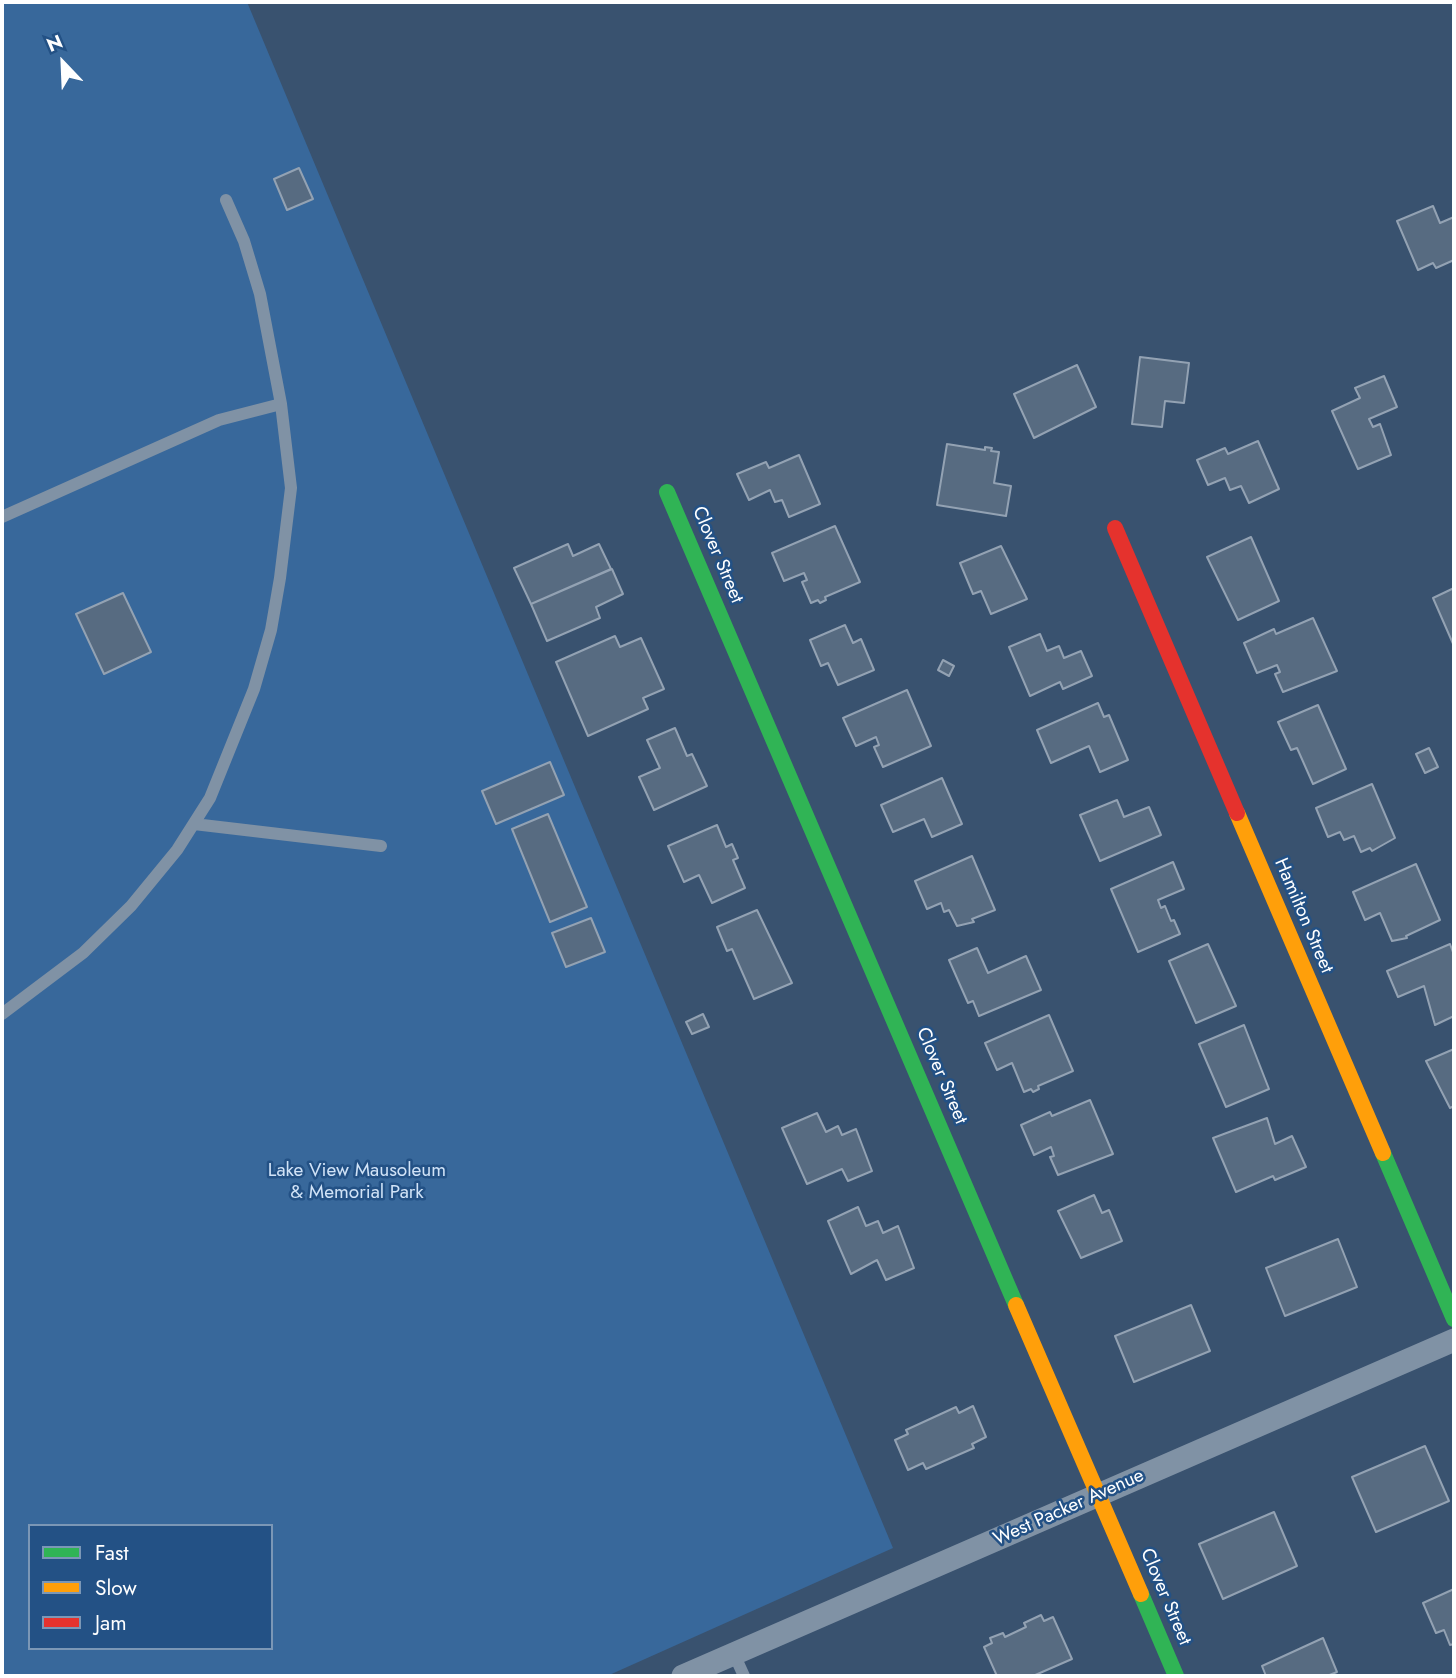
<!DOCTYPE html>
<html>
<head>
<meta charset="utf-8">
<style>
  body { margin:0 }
  #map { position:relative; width:1456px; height:1678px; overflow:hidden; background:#39526f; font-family:Jost,sans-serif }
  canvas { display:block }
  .frame { position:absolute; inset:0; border:4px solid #fff; pointer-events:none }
  .legend { position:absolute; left:28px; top:1524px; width:245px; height:126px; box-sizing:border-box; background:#235185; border:2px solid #7b97b6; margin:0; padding:9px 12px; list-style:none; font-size:21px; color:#fff }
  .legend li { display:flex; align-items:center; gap:14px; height:35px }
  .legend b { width:35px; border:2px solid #7b97b6 }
  .north { position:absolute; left:28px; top:28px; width:70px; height:70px; -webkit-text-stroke:5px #235185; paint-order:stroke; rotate:337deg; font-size:19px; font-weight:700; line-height:28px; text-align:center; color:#fff }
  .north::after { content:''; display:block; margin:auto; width:24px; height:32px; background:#fff; clip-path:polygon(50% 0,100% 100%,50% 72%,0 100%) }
</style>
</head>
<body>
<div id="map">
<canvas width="1456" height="1678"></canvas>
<div class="frame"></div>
<ul class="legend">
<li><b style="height:9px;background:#30b455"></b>Fast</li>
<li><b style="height:9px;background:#ff9f0a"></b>Slow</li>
<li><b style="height:9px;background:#e5322d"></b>Jam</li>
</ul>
<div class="north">N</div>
</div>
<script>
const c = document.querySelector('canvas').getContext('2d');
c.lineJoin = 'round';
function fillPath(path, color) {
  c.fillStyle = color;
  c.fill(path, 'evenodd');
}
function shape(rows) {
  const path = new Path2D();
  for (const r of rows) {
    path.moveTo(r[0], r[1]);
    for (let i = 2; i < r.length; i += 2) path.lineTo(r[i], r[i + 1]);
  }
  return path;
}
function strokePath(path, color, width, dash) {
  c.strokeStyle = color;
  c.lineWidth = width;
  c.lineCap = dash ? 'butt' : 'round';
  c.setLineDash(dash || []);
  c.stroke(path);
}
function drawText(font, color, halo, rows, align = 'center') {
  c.font = font + ' Jost,sans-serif';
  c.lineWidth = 5;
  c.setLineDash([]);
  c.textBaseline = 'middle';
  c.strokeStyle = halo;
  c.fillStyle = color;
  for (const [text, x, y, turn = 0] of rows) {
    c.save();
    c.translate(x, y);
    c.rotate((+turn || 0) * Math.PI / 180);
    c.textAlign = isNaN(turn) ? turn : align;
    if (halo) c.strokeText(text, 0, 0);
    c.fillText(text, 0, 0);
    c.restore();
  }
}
fillPath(shape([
  [2,2,247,2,893,1548,607,1676,2,1676],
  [30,1526,271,1526,271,1648,30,1648]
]), '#38689b');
const building = shape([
  [299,168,313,199,287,210,274,179,299,168],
  [1433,206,1440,223,1454,217,1454,260,1436,268,1433,263,1418,270,1397,221,1433,206],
  [1140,357,1189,363,1184,403,1165,401,1162,427,1132,424,1140,357],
  [1077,365,1096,407,1034,438,1014,394,1077,365],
  [1384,376,1397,407,1369,419,1373,427,1380,424,1391,455,1358,469,1332,411,1360,398,1355,388,1384,376],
  [1258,441,1279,489,1249,503,1241,486,1230,490,1225,478,1208,485,1197,460,1225,448,1228,454,1258,441],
  [947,444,985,450,985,447,992,448,991,451,999,452,994,483,1011,486,1006,516,937,505,947,444],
  [799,455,820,504,789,517,782,500,775,502,770,490,749,500,737,474,766,462,769,468,799,455],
  [835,526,860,582,825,597,826,600,820,603,818,600,811,603,802,582,807,580,804,573,784,581,772,553,835,526],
  [1251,537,1279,601,1238,620,1207,557,1251,537],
  [568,544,573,556,599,544,611,569,531,604,514,568,568,544],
  [1001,546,1027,599,991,614,981,591,973,594,960,563,1001,546],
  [612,569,623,594,596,607,600,618,547,641,531,604,612,569],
  [1454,588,1454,646,1433,598,1454,588],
  [123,593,151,652,104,674,76,614,123,593],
  [1313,618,1337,671,1283,692,1275,674,1280,672,1277,665,1257,673,1244,643,1274,629,1276,634,1313,618],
  [845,625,853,643,861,639,874,670,838,685,828,663,821,666,810,640,845,625],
  [1040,634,1047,651,1059,646,1064,658,1081,651,1092,676,1063,689,1060,682,1030,696,1009,647,1040,634],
  [615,636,620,647,641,638,664,689,643,698,648,709,588,736,556,662,615,636],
  [943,660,954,666,949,676,938,670,943,660],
  [907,690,931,746,883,767,874,747,879,745,876,737,856,746,843,718,907,690],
  [1098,703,1104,717,1109,715,1128,760,1100,772,1089,746,1051,763,1037,730,1098,703],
  [1318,705,1346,769,1313,784,1297,748,1291,750,1278,722,1318,705],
  [675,728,687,756,692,754,707,786,654,810,639,777,660,768,647,740,675,728],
  [1429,748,1438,767,1425,773,1416,754,1429,748],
  [550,762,564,795,496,824,482,791,550,762],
  [942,778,962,824,932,837,924,819,893,832,881,805,942,778],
  [1372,784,1395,838,1372,851,1370,848,1361,852,1354,836,1344,840,1340,832,1328,837,1316,808,1372,784],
  [1117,800,1124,817,1149,807,1161,835,1100,861,1080,815,1117,800],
  [548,814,587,907,550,922,512,829,548,814],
  [717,825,726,847,732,844,738,858,733,860,745,888,712,903,699,875,684,882,668,846,717,825],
  [972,856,995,910,972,919,974,922,957,926,949,910,944,912,941,903,927,909,915,881,972,856],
  [1173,862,1184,889,1158,900,1161,908,1165,906,1171,921,1174,920,1180,934,1138,952,1111,889,1173,862],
  [1416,864,1440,920,1406,936,1407,938,1392,941,1380,913,1365,920,1353,892,1416,864],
  [757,910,792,983,754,999,732,949,727,951,717,927,757,910],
  [591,918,605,952,566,967,552,933,591,918],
  [1208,944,1236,1006,1196,1023,1169,961,1208,944],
  [1450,944,1454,955,1454,1016,1435,1025,1424,986,1398,997,1387,971,1450,944],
  [977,948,988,973,1026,956,1041,990,979,1016,973,1001,968,1003,949,960,977,948],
  [703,1014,709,1027,692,1034,686,1022,703,1014],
  [1049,1015,1073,1071,1038,1086,1039,1089,1033,1092,1031,1089,1024,1092,1012,1063,997,1070,985,1043,1049,1015],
  [1244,1025,1269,1089,1226,1107,1199,1044,1244,1025],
  [1454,1049,1454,1106,1450,1108,1426,1061,1454,1049],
  [1090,1100,1113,1154,1058,1175,1050,1157,1054,1156,1051,1147,1034,1155,1021,1125,1050,1112,1052,1116,1090,1100],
  [817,1113,826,1132,838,1126,842,1135,856,1129,872,1171,848,1181,842,1169,807,1184,782,1128,817,1113],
  [1267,1118,1275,1144,1292,1136,1306,1167,1275,1180,1273,1176,1236,1192,1213,1138,1267,1118],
  [1094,1195,1102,1213,1109,1210,1122,1241,1081,1258,1058,1211,1094,1195],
  [858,1207,866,1226,878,1221,883,1233,898,1226,914,1268,886,1280,877,1260,851,1274,828,1221,858,1207],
  [1338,1239,1357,1287,1285,1316,1266,1268,1338,1239],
  [1191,1305,1210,1351,1134,1382,1115,1336,1191,1305],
  [973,1406,986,1437,972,1444,974,1448,926,1469,923,1463,908,1470,895,1440,908,1434,906,1430,956,1407,959,1413,973,1406],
  [1425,1446,1449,1501,1376,1532,1352,1477,1425,1446],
  [1274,1512,1297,1566,1223,1599,1199,1544,1274,1512],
  [1454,1589,1454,1644,1450,1645,1444,1630,1436,1633,1423,1603,1454,1589],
  [1041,1615,1044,1621,1053,1617,1072,1659,1033,1676,997,1676,984,1647,992,1643,990,1638,1003,1633,1005,1637,1026,1627,1024,1623,1041,1615],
  [1323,1638,1337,1672,1327,1676,1266,1676,1262,1666,1323,1638]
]);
fillPath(building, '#576b81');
strokePath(building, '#93a2b3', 2);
strokePath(shape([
  [2,517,219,420,281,404,260,294,244,241,226,200],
  [194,824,381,846],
  [2,1014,83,953,131,906,177,850,210,798,254,689,271,630,280,578,291,488,281,404],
  [734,1654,744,1676]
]), '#8092a5', 12);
strokePath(shape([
  [683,1676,1454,1340]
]), '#8092a5', 23);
strokePath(shape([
  [667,492,1016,1305],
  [1383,1153,1454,1319],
  [1141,1594,1176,1676]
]), '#30b455', 16);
strokePath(shape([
  [1237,813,1383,1153],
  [1016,1305,1141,1594]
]), '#ff9f0a', 16);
strokePath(shape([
  [1115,528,1237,813]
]), '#e5322d', 16);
drawText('19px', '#fff', '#235185', [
  ["Clover Street",717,555,67],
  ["Hamilton Street",1303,916,67],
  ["Clover Street",941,1076,67],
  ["West Packer Avenue",1069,1508,-24],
  ["Clover Street",1165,1597,67]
]);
drawText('19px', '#d1e3f7', '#235185', [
  ["Lake View Mausoleum",357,1171],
  ["& Memorial Park",357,1193]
]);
</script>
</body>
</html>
